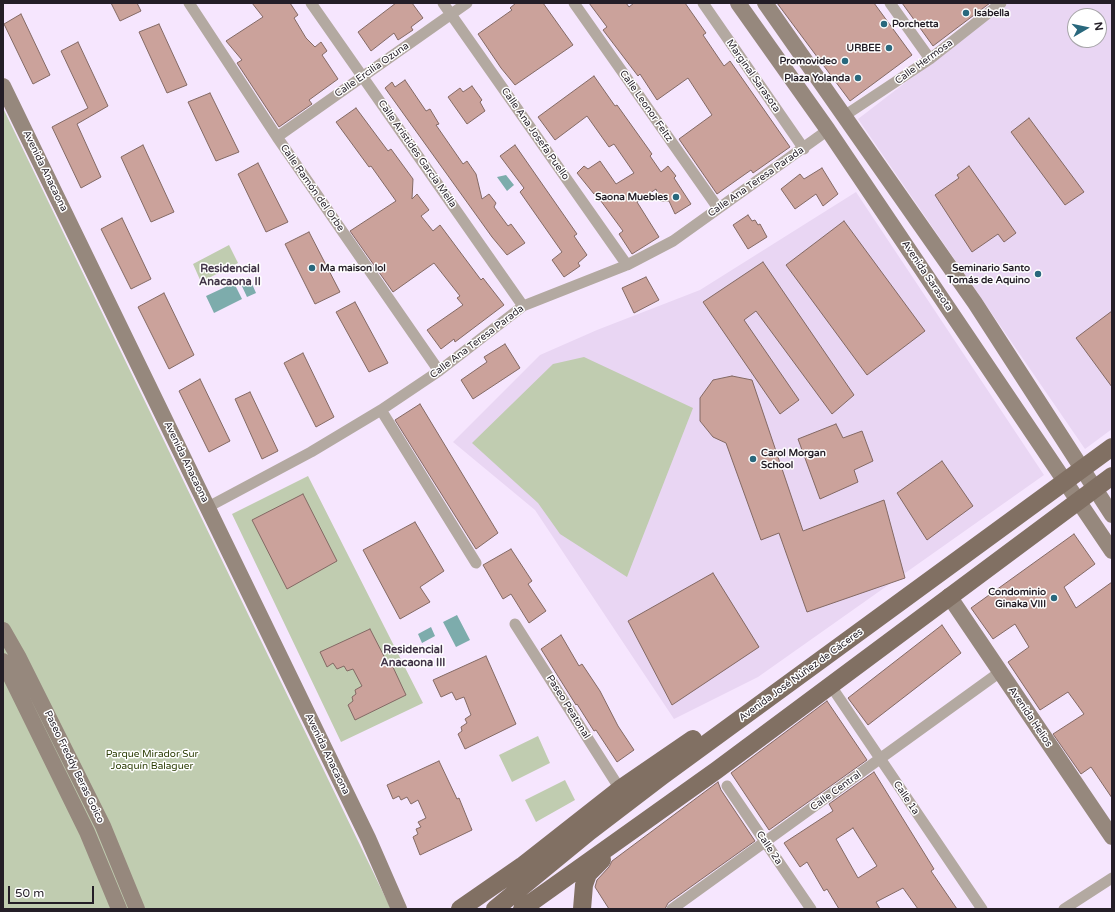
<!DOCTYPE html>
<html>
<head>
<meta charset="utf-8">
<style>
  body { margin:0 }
  #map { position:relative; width:1115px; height:912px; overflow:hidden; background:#f6e6fe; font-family:"Varela Round",sans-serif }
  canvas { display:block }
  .frame { position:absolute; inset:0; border:4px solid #241e27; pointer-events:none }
  .north { position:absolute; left:1067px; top:8px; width:40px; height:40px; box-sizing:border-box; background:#fff; border:1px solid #a7a5a9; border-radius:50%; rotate:81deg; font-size:11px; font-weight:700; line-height:16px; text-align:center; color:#241e27 }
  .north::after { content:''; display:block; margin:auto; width:14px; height:18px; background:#29687d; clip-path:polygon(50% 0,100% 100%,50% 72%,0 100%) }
  .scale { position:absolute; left:8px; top:886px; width:86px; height:18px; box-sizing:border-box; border:2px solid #241e27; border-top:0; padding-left:5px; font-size:12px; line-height:14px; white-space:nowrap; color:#241e27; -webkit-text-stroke:3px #fff; paint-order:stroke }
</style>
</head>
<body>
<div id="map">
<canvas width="1115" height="912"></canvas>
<div class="frame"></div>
<div class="north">N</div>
<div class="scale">50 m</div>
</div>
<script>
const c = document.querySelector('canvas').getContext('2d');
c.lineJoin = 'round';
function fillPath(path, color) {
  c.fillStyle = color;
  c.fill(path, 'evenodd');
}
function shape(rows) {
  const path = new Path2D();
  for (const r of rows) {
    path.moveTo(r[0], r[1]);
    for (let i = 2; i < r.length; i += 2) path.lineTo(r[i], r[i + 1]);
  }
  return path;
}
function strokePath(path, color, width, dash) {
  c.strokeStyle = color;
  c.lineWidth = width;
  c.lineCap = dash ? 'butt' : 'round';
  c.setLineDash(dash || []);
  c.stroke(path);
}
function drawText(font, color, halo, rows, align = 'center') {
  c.font = font + ' "Varela Round",sans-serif';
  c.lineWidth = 3;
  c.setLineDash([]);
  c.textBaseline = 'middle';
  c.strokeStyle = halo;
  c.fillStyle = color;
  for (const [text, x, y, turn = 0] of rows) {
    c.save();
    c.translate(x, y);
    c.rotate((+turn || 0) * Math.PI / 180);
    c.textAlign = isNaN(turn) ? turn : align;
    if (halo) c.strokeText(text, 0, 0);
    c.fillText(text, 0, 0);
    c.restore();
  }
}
fillPath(shape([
  [1004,3,1112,3,1112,429,1085,449,858,119,997,12],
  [1075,16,1099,16,1099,40,1075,40],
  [856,192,1044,475,758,677,674,719,535,510,453,442,540,355,597,330,700,290]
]), '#e9d6f3');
fillPath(shape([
  [3,108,152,416,391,909,3,909],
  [229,245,238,263,201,282,193,264],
  [584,357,693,408,627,577,560,534,538,503,472,443,553,364],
  [308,476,423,703,341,742,232,514],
  [538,736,550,763,512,782,499,755],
  [565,780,575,800,536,822,525,800]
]), '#c0ccb0');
fillPath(shape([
  [506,175,514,185,507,191,497,177],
  [249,277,256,293,247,297,240,282],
  [234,283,242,299,214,313,206,296],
  [457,615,470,640,456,647,443,622],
  [431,627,435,636,422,643,418,634]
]), '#7dacac');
const building = shape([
  [111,3,137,3,141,11,120,21,111,3],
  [252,3,290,3,298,15,294,18,306,38,315,47,321,42,327,51,322,55,338,79,309,100,312,104,279,127,237,63,242,60,226,41,263,17,252,3],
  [396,3,412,3,423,18,411,27,413,30,398,40,394,33,371,51,358,32,396,3],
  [516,3,543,3,573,45,515,85,501,68,478,34,512,10,510,8,516,3],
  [589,3,626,3,629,7,634,3,685,3,706,33,703,35,724,66,730,61,790,147,753,173,751,170,717,194,679,139,712,115,688,78,657,100,640,74,638,76,603,30,607,27,589,3],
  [777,3,874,3,912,55,850,101,777,3],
  [902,3,990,3,933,46,902,3],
  [21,14,50,75,33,84,4,24,21,14],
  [159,24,187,85,167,93,139,32,159,24],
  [78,42,108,106,77,124,101,177,81,188,52,127,88,108,61,51,78,42],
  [594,76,615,106,617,105,652,154,650,156,661,172,668,166,676,176,674,178,691,204,675,214,669,201,661,201,656,189,637,202,659,237,632,254,619,234,623,231,595,193,594,194,577,173,584,166,588,169,600,161,616,184,634,173,614,144,609,147,587,116,555,140,538,117,594,76],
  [405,80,426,111,430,109,439,124,436,125,463,164,467,161,476,174,482,199,489,194,496,203,494,207,508,226,511,224,525,243,507,255,492,237,385,88,392,82,395,87,405,80],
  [472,86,482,100,480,102,485,111,467,124,448,97,460,88,463,92,472,86],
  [210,93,239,152,216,161,188,102,210,93],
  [356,108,388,151,391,149,413,179,412,199,417,194,429,210,421,216,433,231,440,225,481,280,483,278,504,305,455,342,454,339,441,349,427,330,463,305,457,298,460,296,434,263,393,292,350,231,396,201,371,166,369,167,336,122,356,108],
  [1029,118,1084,192,1065,205,1011,132,1029,118],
  [143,145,174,212,151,222,121,157,143,145],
  [515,145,577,234,574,236,587,255,578,263,580,266,564,277,552,260,562,252,520,192,524,188,500,156,515,145],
  [258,163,288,222,266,232,238,174,258,163],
  [969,166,1016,233,1004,242,998,234,972,252,935,195,959,178,957,175,969,166],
  [822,168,838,194,823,206,816,194,795,209,781,189,800,174,804,179,822,168],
  [748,215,752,221,755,220,758,225,760,224,767,237,748,249,733,225,748,215],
  [122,218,151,279,131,289,101,229,122,218],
  [844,221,925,331,867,375,786,265,844,221],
  [309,232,340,292,315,304,285,244,309,232],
  [763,262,854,395,832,414,756,311,744,320,799,400,780,414,703,302,763,262],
  [646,277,659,300,634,313,622,288,646,277],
  [164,293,194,355,169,369,138,307,164,293],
  [355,302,388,363,369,372,336,312,355,302],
  [1112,311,1112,387,1076,338,1112,311],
  [505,344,520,368,473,399,461,380,487,362,484,357,505,344],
  [303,353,334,417,316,427,284,363,303,353],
  [732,376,752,380,803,531,884,500,905,578,807,612,779,533,761,540,726,443,713,437,700,421,700,398,713,380,732,376],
  [200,379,230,441,209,452,179,391,200,379],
  [250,392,278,451,262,459,235,399,250,392],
  [420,404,498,533,476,549,395,420,420,404],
  [836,424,843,438,862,431,873,461,854,470,858,482,820,499,798,439,836,424],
  [942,461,973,506,927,540,897,493,942,461],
  [303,494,337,561,287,589,252,520,303,494],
  [415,522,444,571,420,587,430,602,400,619,363,550,415,522],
  [1074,534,1095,564,1064,587,1076,608,1112,582,1112,798,1091,767,1081,774,1053,734,1084,714,1068,692,1040,710,1008,662,1029,647,1015,624,993,639,971,608,1074,534],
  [511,549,532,581,528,584,546,611,529,623,511,594,503,599,483,565,511,549],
  [713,573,759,647,672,705,628,621,713,573],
  [942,625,961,653,868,725,848,698,942,625],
  [370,629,389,666,392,665,406,695,355,720,348,705,353,701,352,697,356,694,355,690,362,686,353,669,347,671,344,666,337,669,333,663,327,667,320,652,370,629],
  [561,635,579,666,582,664,600,691,618,726,634,750,617,762,596,730,594,731,577,704,576,705,541,649,561,635],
  [486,656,516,724,465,749,458,734,462,731,461,727,467,723,465,719,471,715,464,697,456,700,452,692,441,697,433,680,486,656],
  [827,701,867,760,769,830,731,773,827,701],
  [439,761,457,799,459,798,472,830,420,855,413,837,418,834,416,829,421,827,418,822,426,818,418,800,411,804,407,797,401,800,399,796,393,799,387,785,439,761],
  [874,772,934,869,931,871,957,909,918,909,903,888,876,902,880,909,839,909,827,889,824,891,807,862,800,867,784,843,833,811,829,804,874,772],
  [853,828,877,866,858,878,836,839,853,828],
  [718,782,721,790,755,841,668,903,665,909,609,909,595,887,597,880,609,867,612,861,718,782]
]);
fillPath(building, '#cba29b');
strokePath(building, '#836964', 1);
strokePath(shape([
  [189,3,277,137,439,371],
  [311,3,523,306],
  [443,3,627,265],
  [574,3,718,208],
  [703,3,804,149],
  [890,3,930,59],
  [844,116,930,59,1001,3],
  [277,137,467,3],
  [381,410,476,563],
  [208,507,311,452,381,410,439,371,523,306,627,265,673,241,828,130],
  [515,624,620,789],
  [831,686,982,909],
  [727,786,811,909],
  [672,909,1000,672],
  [1064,909,1112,878]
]), '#b3a9a1', 11);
strokePath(shape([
  [738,3,828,130,1112,551],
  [765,3,975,303,1112,515],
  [3,86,368,838,399,909],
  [949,596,1112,837],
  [3,630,19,658,103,826,137,909],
  [3,661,87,832,119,909]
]), '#96887d', 16);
strokePath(shape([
  [460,909,522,866,620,789,693,739],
  [495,909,590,831,662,776,1112,447],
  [522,909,717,770,1112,476],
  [582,909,584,885,588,874,602,860]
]), '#817063', 18);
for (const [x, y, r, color] of [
  [966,13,4,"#29687d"],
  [884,24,4,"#29687d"],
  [889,48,4,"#29687d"],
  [845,61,4,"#29687d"],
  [858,78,4,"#29687d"],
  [676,197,4,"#29687d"],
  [312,268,4,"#29687d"],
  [1038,274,4,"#29687d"],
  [753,459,4,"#29687d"],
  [1054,598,4,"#29687d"]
]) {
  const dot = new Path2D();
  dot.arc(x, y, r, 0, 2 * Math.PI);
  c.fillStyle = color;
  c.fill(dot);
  strokePath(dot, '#fff', 1.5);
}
drawText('bold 10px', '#241e27', '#fff', [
  ["Isabella",974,13,"left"],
  ["Porchetta",892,24,"left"],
  ["URBEE",881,48],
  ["Promovideo",837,61],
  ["Plaza Yolanda",850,78],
  ["Saona Muebles",668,197],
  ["Ma maison lol",320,268,"left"],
  ["Seminario Santo",1030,268],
  ["Tomás de Aquino",1030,280],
  ["Carol Morgan",761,453,"left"],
  ["School",761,465,"left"],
  ["Condominio",1046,592],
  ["Ginaka VIII",1046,604]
], 'right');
drawText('10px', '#241e27', '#fff', [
  ["Calle Hermosa",924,62,-36],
  ["Calle Ercilia Ozuna",372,70,-35],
  ["Marginal Sarasota",753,76,55],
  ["Calle Leonor Feltz",646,106,55],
  ["Calle Ana Josefa Puello",535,134,55],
  ["Calle Arístides García Mella",417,154,55],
  ["Avenida Anacaona",45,171,64],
  ["Calle Ana Teresa Parada",756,182,-35],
  ["Calle Ramón del Orbe",312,188,55],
  ["Avenida Sarasota",927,276,56],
  ["Calle Ana Teresa Parada",477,342,-37],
  ["Avenida Anacaona",186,462,64],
  ["Avenida José Núñez de Cáceres",801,675,-36],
  ["Paseo Peatonal",568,707,58],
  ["Avenida Helios",1030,717,56],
  ["Avenida Anacaona",327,754,64],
  ["Paseo Freddy Beras Goico",74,767,64],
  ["Calle Central",836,791,-36],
  ["Calle 1a",906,798,56],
  ["Calle 2a",769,848,56]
]);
drawText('10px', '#2b3c04', '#fff', [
  ["Parque Mirador Sur",152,754],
  ["Joaquín Balaguer",152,766]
]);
drawText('bold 11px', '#403346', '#fff', [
  ["Residencial",230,269],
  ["Anacaona II",230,282],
  ["Residencial",413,650],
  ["Anacaona III",413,663]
]);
</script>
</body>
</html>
